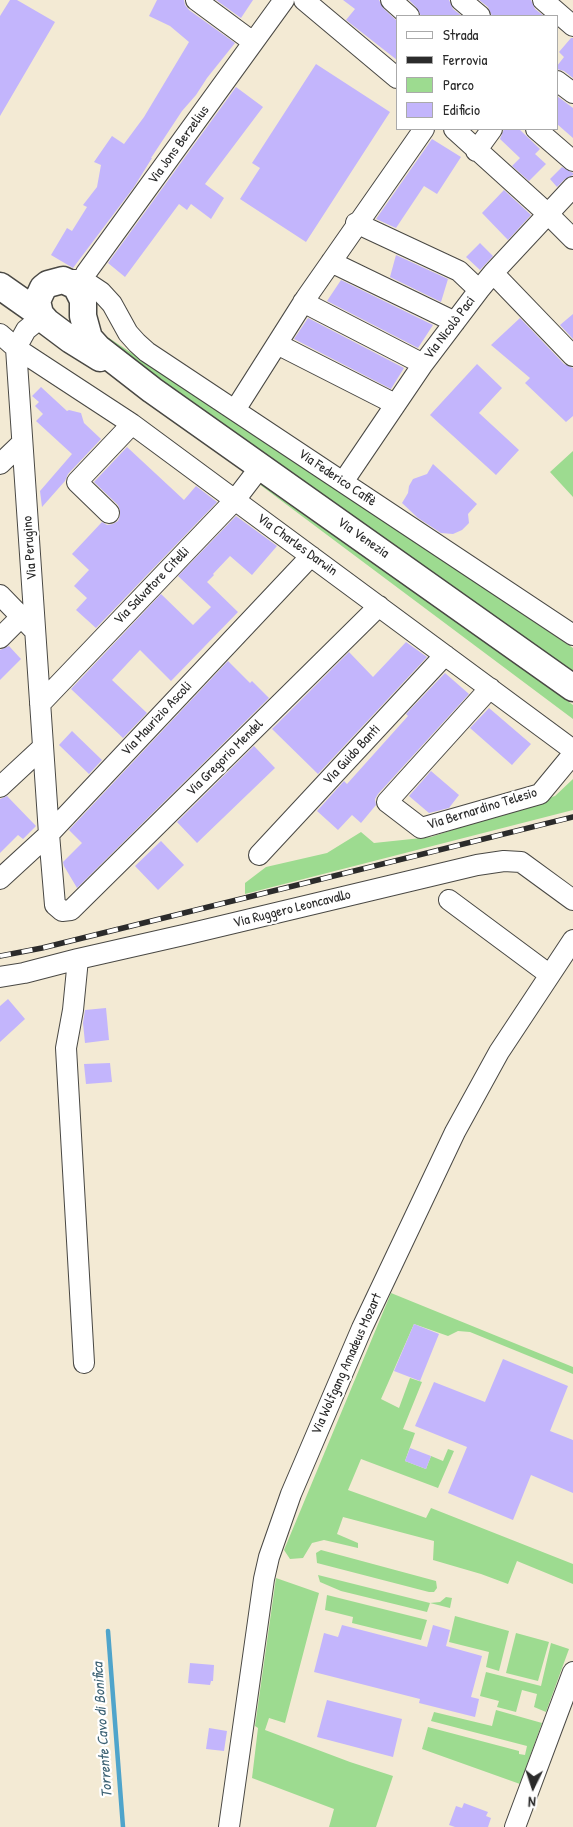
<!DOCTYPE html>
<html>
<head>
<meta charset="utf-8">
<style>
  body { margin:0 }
  #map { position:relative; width:573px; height:1827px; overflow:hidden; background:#f3ead4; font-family:"Patrick Hand",sans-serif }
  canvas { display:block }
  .legend { position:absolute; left:396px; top:15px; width:162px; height:115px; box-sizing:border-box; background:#fff; border:1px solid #aaa; margin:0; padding:6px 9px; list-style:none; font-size:15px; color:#2b2b2b }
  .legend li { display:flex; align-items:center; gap:10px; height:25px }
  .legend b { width:25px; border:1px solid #aaa }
  .north { position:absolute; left:508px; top:1762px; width:50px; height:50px; -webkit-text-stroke:4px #fff; paint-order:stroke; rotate:184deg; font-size:14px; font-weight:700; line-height:20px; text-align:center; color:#2b2b2b }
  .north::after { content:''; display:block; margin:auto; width:18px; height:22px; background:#2b2b2b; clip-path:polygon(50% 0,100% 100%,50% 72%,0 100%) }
</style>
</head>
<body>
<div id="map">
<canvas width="573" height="1827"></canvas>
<ul class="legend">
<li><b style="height:6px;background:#fff"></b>Strada</li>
<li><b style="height:6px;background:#2b2b2b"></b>Ferrovia</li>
<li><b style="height:14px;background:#9ddb90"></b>Parco</li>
<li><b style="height:14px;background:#c3b5fc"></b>Edificio</li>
</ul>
<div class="north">N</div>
</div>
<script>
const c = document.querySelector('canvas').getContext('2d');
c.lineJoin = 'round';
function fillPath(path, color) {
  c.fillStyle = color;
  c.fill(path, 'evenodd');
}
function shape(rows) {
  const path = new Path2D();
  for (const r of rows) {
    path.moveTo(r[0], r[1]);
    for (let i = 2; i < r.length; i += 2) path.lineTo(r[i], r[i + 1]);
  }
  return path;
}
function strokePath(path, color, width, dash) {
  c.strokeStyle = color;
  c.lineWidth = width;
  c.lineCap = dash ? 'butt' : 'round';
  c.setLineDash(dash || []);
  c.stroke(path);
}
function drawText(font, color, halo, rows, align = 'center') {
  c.font = font + ' "Patrick Hand",sans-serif';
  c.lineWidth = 4.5;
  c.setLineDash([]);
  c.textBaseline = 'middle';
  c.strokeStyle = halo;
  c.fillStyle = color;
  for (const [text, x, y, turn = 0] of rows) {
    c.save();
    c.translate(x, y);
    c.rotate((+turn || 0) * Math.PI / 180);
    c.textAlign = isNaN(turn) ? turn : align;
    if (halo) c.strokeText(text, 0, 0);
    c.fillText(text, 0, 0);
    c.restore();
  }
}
fillPath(shape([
  [93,333,109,338,573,648,573,674],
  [573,451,573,497,550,472],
  [265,482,278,489,573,705,573,719,259,484],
  [573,779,573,810,245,894,245,883,266,867,327,853,361,832,374,843,431,837,555,796],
  [391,1293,573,1367,573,1374,470,1332,458,1331,448,1336,414,1324,381,1399,399,1408,410,1378,422,1382,403,1429,415,1433,405,1461,426,1469,431,1456,443,1461,448,1449,454,1451,438,1488,361,1459,348,1490,426,1518,431,1508,573,1564,573,1584,517,1561,508,1584,481,1574,433,1560,434,1541,343,1517,337,1534,358,1543,358,1548,324,1540,312,1543,303,1558,290,1559,284,1550],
  [321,1550,436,1581,437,1588,434,1592,429,1592,317,1563,316,1553],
  [318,1575,430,1603,440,1602,446,1597,452,1598,450,1608,430,1603,427,1612,341,1591,320,1582],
  [276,1578,319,1593,285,1723,269,1718,265,1730,350,1762,393,1776,376,1827,329,1827,334,1809,252,1778,258,1728,255,1726],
  [327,1595,427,1620,421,1640,352,1623,353,1617,325,1610],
  [455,1616,509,1631,499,1671,486,1667,489,1652,449,1642],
  [516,1633,549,1642,538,1681,506,1673],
  [551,1643,569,1649,546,1712,534,1707,537,1694,522,1690,516,1712,497,1707,499,1701,480,1696,486,1672,541,1686],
  [496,1710,542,1723,520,1784,422,1749,428,1727,519,1751,519,1754,525,1755,527,1746,431,1721,434,1712,492,1726]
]), '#9ddb90');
strokePath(shape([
  [108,1631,123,1827]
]), '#4ea4cb', 4.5);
fillPath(shape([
  [10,0,17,0,55,22,0,116,0,16],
  [157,0,184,0,185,5,189,10,235,43,207,78,196,95,182,111,151,158,152,158,134,187,73,268,51,255,67,228,72,231,87,207,83,205,97,187,101,165,94,162,112,136,124,144,144,117,189,42,170,26,149,16],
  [216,0,253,0,241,18],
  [343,0,379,0,383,8,397,21,397,60,346,20,355,9],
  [409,0,449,0,453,9,462,16,421,16,417,8],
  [479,0,531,0,535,9,544,16,492,16,488,7],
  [571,38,573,38,573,78,564,71,557,69,557,66,564,57,559,52],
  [316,64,390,112,306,242,240,199,260,168,252,163],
  [236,87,263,107,205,184,224,198,211,219,191,204,187,210,179,204,125,277,108,263],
  [557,96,573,108,573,138,557,124],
  [504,129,519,129,540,149,535,154,546,164,529,181,512,166,520,158,500,139],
  [432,139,461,157,437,194,424,186,396,228,376,219],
  [562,167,573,173,573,175,565,179,557,187,550,179],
  [504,190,531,215,508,240,482,213],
  [480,243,493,256,480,270,466,257],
  [396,255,448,279,441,302,390,277],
  [341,280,433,325,418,348,327,301],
  [573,314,573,339,560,325],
  [308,318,404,368,391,389,294,339],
  [520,318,564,364,573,368,573,416,566,422,525,383,530,378,491,345],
  [477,364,502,388,479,413,519,450,496,475,430,415],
  [41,387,67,411,69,410,81,413,84,423,101,439,68,474,65,481,42,507,40,491,72,454,36,421,43,414,35,406,39,402,32,396],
  [127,447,184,500,196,486,217,502,96,628,76,610,87,598,74,586,89,570,72,554,102,522,107,525,113,524,118,521,120,516,120,510,118,505,94,482],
  [433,464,477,504,468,514,469,523,462,530,453,534,441,533,418,518,402,503,408,493,409,486,413,479,427,474],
  [236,516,277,546,252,575,230,556,213,574,214,575,207,582,238,612,171,681,140,650,112,680,147,713,123,738,71,689,161,594,193,625,211,607,178,576],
  [406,642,427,657,318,774,272,729,349,652,373,677],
  [9,646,21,659,0,680,0,650],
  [228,661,250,683,252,681,269,698,77,888,64,866,63,862,82,843,69,830],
  [445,673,469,694,378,794,375,799,376,805,361,823,352,815,338,830,317,811,344,781,347,784,408,716,406,714],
  [489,708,531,744,512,765,470,728],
  [72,731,102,760,89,774,59,745],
  [254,746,275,768,197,843,177,822],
  [431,771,459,795,449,808,429,813,409,796],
  [7,796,36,826,23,839,18,835,0,853,0,799],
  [161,841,184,865,158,890,135,866],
  [8,999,25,1019,0,1042,0,1006],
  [106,1008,109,1040,85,1043,83,1023,85,1010],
  [110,1063,112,1082,86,1084,84,1064],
  [414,1324,439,1334,420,1381,394,1371],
  [503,1359,568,1386,550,1431,573,1440,573,1493,531,1475,513,1520,448,1493,467,1447,415,1426,434,1382,485,1402],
  [410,1448,431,1456,426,1469,405,1461],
  [342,1625,427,1647,433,1625,450,1630,446,1646,482,1656,471,1697,479,1699,475,1717,419,1703,420,1699,314,1672,324,1633,338,1637],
  [190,1663,214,1665,213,1681,211,1681,210,1685,188,1683],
  [327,1700,402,1719,393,1757,317,1737],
  [209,1728,227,1731,224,1751,206,1749],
  [464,1803,488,1812,486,1816,491,1818,488,1827,455,1827,449,1825,456,1806,462,1808]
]), '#c3b5fc');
const minor = shape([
  [196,0,253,42],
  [304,0,397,78],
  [391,0,409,16],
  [461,0,480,16],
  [543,0,573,26],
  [557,81,573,93],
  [454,129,548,214,573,239],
  [536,129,573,161],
  [476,151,492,129],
  [356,223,459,271,479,290],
  [331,262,455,322],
  [493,273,573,356],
  [64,280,83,280,101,292,112,304,128,333,137,343,147,352,573,635],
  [81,292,86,273,284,0],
  [303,302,423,364],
  [0,334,16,348,132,424,573,750],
  [277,344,395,404],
  [16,348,49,834,55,905,62,911,71,910,379,606],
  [16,348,26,330,42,317],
  [235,410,306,298,424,129],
  [0,464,22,443],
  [343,482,423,364,479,290,493,273,573,187],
  [109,513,77,482,132,424],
  [0,595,35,631],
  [0,638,21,617],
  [490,688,387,802,421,828,540,794,573,754],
  [40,704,235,500,261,466],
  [0,787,43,747],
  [259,855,445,655],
  [0,879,49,834,311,556],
  [449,900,550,975],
  [78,959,73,1010,66,1048,84,1363],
  [0,977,24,973,78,959,188,934,477,865,504,861,521,862,573,900],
  [229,1827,264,1579,269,1557,291,1494,362,1328,455,1132,499,1052,573,940],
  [515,1827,573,1672]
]);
const major = shape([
  [0,286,40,314,47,322,71,340,100,358],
  [40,314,37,301,43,288,48,284,63,280,76,286,83,300,83,316,89,338,98,348,152,390,573,688]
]);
strokePath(minor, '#494844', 22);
strokePath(major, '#494844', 29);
strokePath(minor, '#fff', 20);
strokePath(major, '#fff', 26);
const rail = shape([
  [0,956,42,948,573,817]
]);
strokePath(rail, '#2b2b2b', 5.5);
strokePath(rail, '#fff', 4, [11]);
drawText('14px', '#2b2b2b', '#fff', [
  ["Via Jons Berzelius",179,145,-54],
  ["Via Nicolò Paci",450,328,-53],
  ["Via Federico Caffè",337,478,34],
  ["Via Venezia",363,538,35],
  ["Via Charles Darwin",297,545,36],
  ["Via Perugino",30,548,-94],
  ["Via Salvatore Citelli",152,586,-46],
  ["Via Maurizio Ascoli",157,719,-47],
  ["Via Guido Banti",352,755,-47],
  ["Via Gregorio Mendel",225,758,-45],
  ["Via Bernardino Telesio",482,809,-17],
  ["Via Ruggero Leoncavallo",292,909,-14],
  ["Via Wolfgang Amadeus Mozart",347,1364,-66]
]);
drawText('italic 15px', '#3b6173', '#fff', [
  ["Torrente Cavo di Bonifica",103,1730,-94]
]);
</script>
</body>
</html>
